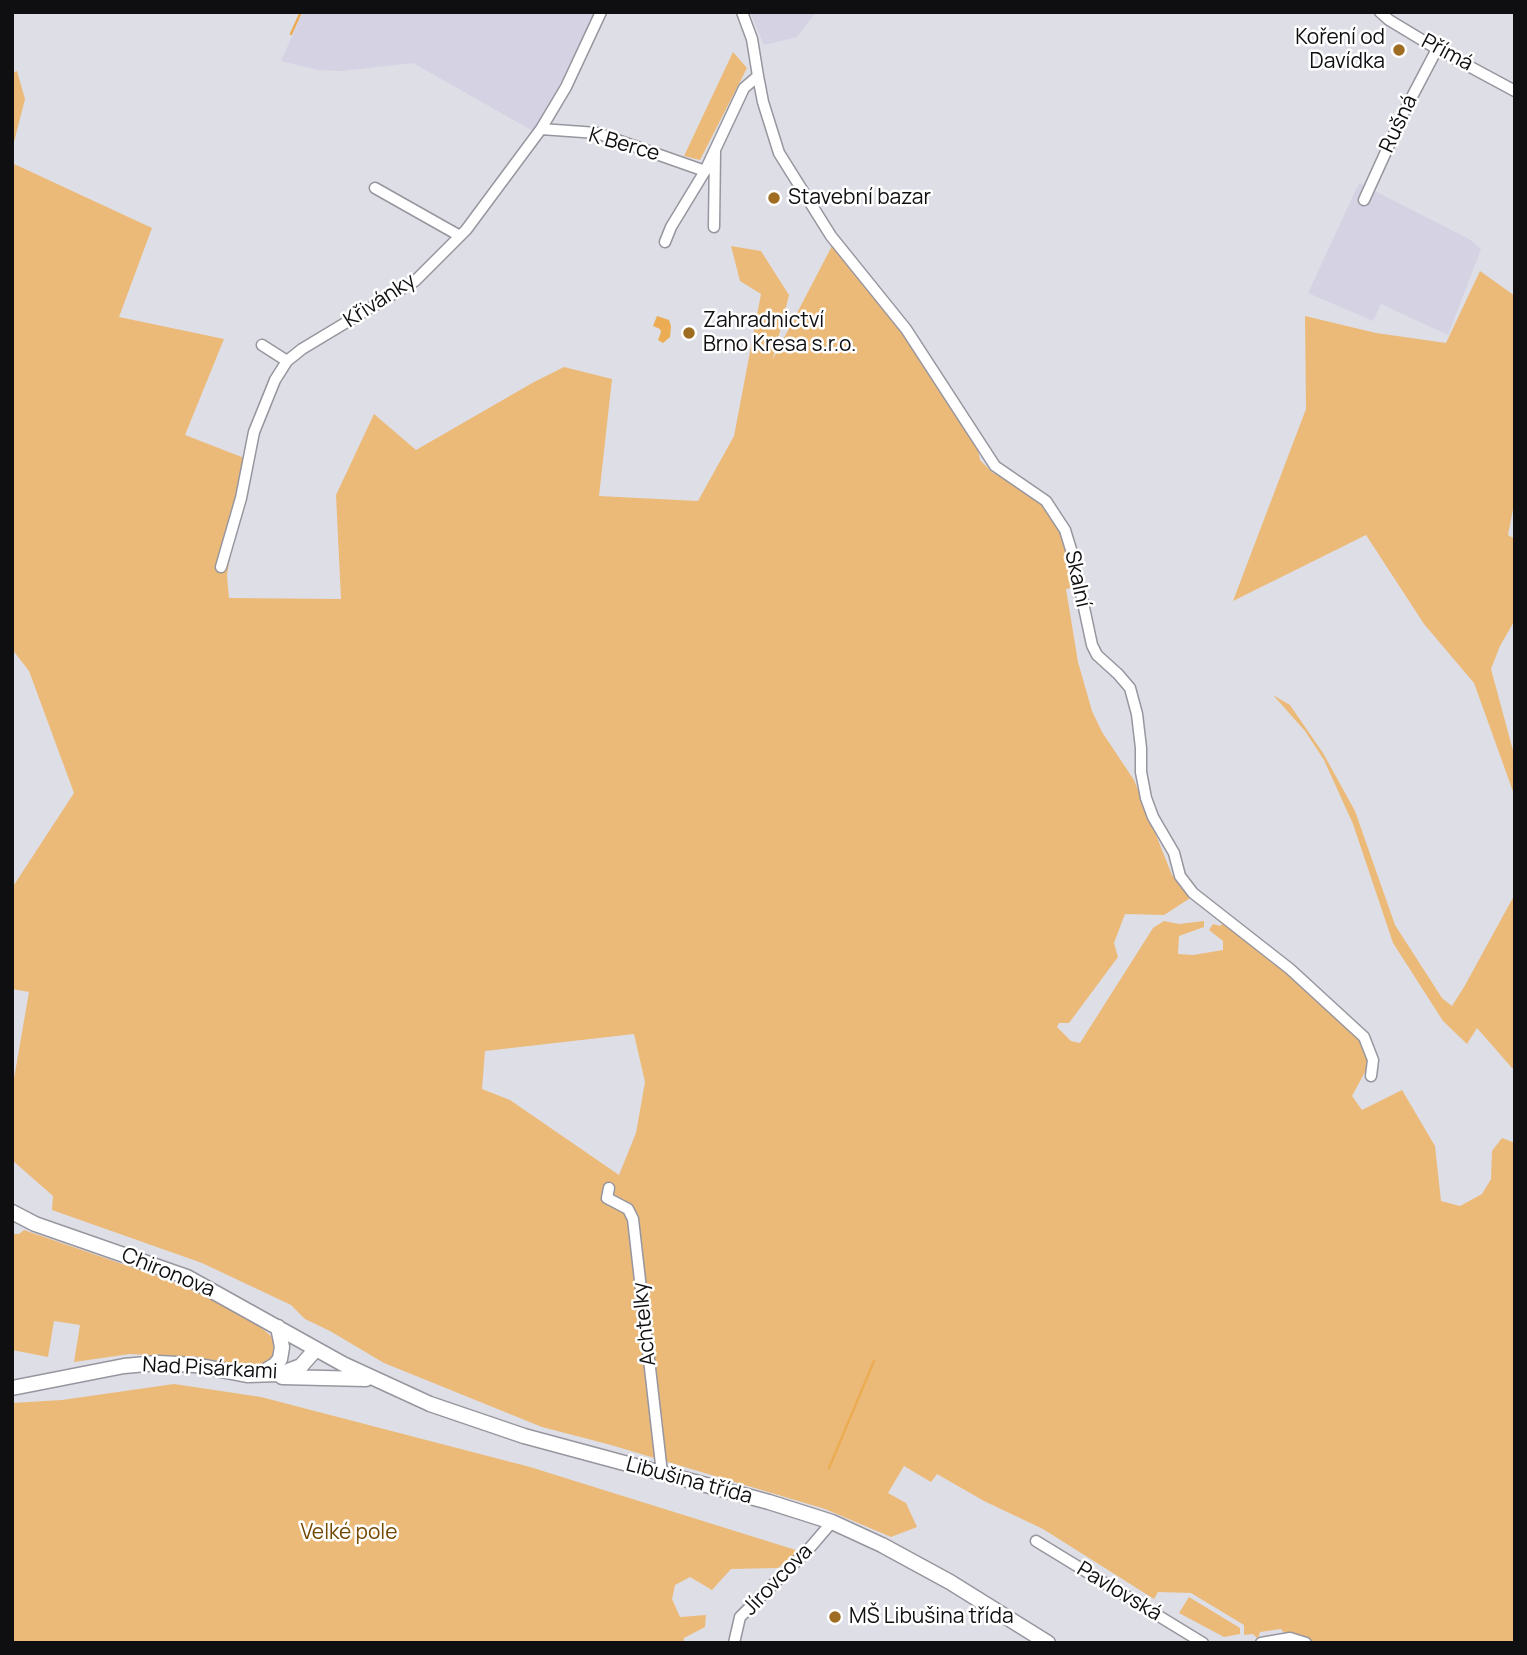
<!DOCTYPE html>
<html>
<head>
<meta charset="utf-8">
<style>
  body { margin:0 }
  #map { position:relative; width:1527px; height:1655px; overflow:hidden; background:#dedee7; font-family:Manrope,sans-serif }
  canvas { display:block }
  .frame { position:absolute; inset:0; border:14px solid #0f0f12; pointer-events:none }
</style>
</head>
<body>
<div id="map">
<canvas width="1527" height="1655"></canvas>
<div class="frame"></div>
</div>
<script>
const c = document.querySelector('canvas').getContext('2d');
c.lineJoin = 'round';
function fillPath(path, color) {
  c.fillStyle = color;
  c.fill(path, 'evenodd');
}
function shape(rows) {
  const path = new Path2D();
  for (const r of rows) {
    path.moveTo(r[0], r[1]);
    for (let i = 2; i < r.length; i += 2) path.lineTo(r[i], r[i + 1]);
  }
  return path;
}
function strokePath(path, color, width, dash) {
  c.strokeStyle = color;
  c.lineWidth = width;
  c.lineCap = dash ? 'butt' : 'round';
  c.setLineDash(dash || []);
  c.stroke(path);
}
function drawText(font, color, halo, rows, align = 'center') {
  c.font = font + ' Manrope,sans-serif';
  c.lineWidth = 5;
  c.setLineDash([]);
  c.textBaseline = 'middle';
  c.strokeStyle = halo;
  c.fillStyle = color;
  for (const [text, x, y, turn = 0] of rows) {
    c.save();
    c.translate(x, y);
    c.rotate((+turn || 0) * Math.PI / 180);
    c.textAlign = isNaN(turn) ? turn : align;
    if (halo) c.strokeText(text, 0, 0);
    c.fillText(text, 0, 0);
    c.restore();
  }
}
fillPath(shape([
  [303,12,595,12,545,114,533,131,413,63,342,71,318,70,281,61],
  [750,12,816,12,797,37,764,45],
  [1359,183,1469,239,1481,249,1448,335,1381,304,1373,321,1308,293]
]), '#d4d2e3');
fillPath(shape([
  [733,52,747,68,700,160,684,156],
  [17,71,25,99,13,146,12,73],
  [12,163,152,228,119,317,224,339,185,435,252,461,234,534,227,575,229,598,341,599,336,495,374,414,416,450,534,382,564,367,612,379,599,496,698,501,734,436,761,294,740,281,731,246,761,251,789,295,773,359,833,244,901,328,977,445,980,460,993,473,1011,480,1047,506,1059,522,1071,558,1075,587,1066,589,1078,662,1092,711,1102,732,1134,780,1172,875,1192,897,1164,915,1125,914,1114,943,1118,957,1069,1023,1059,1023,1057,1027,1071,1041,1080,1043,1153,928,1164,921,1179,924,1204,921,1204,927,1179,936,1178,954,1193,955,1223,950,1223,941,1209,930,1213,924,1220,926,1224,922,1245,936,1355,1034,1371,1061,1352,1096,1362,1110,1402,1090,1435,1146,1441,1201,1460,1206,1482,1194,1491,1179,1492,1151,1502,1138,1515,1143,1515,1643,1319,1643,1293,1634,1286,1635,1281,1629,1260,1632,1258,1639,1253,1634,1244,1635,1244,1625,1191,1593,1158,1592,1154,1599,1043,1529,984,1501,937,1474,931,1482,904,1466,888,1493,906,1503,917,1527,891,1537,825,1509,611,1445,542,1427,384,1363,330,1331,305,1319,291,1305,202,1263,52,1210,53,1196,12,1160,12,1090,29,992,12,989,12,888,74,793,29,671,12,649],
  [634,1034,645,1082,636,1133,619,1175,510,1100,482,1089,485,1051],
  [1480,271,1515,296,1515,499,1508,535,1515,539,1515,620,1500,646,1491,669,1515,758,1515,797,1474,683,1424,624,1366,535,1233,601,1306,409,1305,316,1376,333,1446,343],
  [1273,695,1290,705,1323,753,1355,811,1395,925,1442,998,1452,1006,1464,987,1515,894,1515,1068,1512,1068,1477,1028,1467,1044,1443,1021,1393,943,1353,824,1324,760,1305,731],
  [24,1230,160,1277,199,1293,258,1325,271,1336,274,1344,273,1355,269,1361,256,1367,196,1358,130,1354,74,1362,80,1325,54,1321,48,1357,12,1350,12,1234,19,1234],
  [174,1384,261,1397,530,1467,799,1551,778,1568,731,1569,712,1590,690,1577,675,1585,672,1599,680,1617,706,1615,705,1627,684,1638,683,1643,12,1643,12,1403,62,1400],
  [1189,1597,1240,1628,1240,1634,1224,1637,1179,1613]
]), '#ecba78');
fillPath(shape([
  [657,316,669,320,671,326,670,337,663,343,658,340,661,332,660,329,653,326]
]), '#ebac53');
strokePath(shape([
  [291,34,301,12],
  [829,1468,874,1361]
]), '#ebac53', 2.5);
const street = shape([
  [1380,12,1389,20,1437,49,1515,91],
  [758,76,763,102,779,153,831,236,906,329,995,466,1046,501,1065,530,1073,556,1092,645,1097,655,1118,674,1130,688,1137,714,1141,748,1141,772,1146,798,1153,817,1174,853,1180,876,1193,893,1290,969,1364,1037,1373,1060,1371,1076],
  [541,129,597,133,705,171],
  [375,188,460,236],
  [1364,200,1404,112,1437,49],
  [714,227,715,151],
  [665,242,671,227,705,171,744,88,758,76,752,39,742,12],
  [262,345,287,361],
  [221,567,241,498,254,432,275,380,287,361,302,349,415,281,466,230,541,129,566,87,601,12],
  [609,1188,607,1198,628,1209,633,1219,662,1473],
  [1036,1541,1203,1643],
  [734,1643,740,1617,808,1550,832,1522],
  [1261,1643,1290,1638,1306,1643]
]);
const secondary = shape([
  [12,1212,35,1224,187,1277,343,1364,430,1404,524,1436,769,1502,832,1522,882,1545,950,1582,1048,1643],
  [260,1374,275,1365,280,1359,282,1347,278,1327],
  [282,1377,366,1379],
  [12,1388,124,1366,158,1363,195,1365,247,1375,280,1374,301,1366,316,1349]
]);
strokePath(street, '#97969f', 13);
strokePath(secondary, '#97969f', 17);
strokePath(street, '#fff', 10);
strokePath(secondary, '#fff', 14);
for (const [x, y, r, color] of [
  [1399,50,7,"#9e6d21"],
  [774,198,7,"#9e6d21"],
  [689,333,7,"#9e6d21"],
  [835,1617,7,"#9e6d21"]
]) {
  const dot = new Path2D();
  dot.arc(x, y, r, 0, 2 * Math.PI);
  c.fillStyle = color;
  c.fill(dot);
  strokePath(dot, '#fff', 2.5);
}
drawText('21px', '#0f0f12', '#fff', [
  ["Koření od",1385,38,"right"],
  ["Davídka",1385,62,"right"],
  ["Stavební bazar",788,198],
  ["Zahradnictví",703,321],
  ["Brno Kresa s.r.o.",703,345],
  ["MŠ Libušina třída",849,1617]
], 'left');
drawText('21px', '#0f0f12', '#fff', [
  ["Přímá",1447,53,28],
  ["Rušná",1399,124,-65],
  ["K Berce",624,145,16],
  ["Křivánky",380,301,-33],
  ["Skalní",1077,579,78],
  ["Chironova",168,1273,22],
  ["Achtelky",645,1324,-96],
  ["Nad Pisárkami",210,1369,3],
  ["Libušina třída",689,1481,15],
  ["Jírovcova",778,1580,-46],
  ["Pavlovská",1119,1592,31]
]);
drawText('21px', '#724900', '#fff', [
  ["Velké pole",349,1533]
]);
</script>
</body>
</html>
